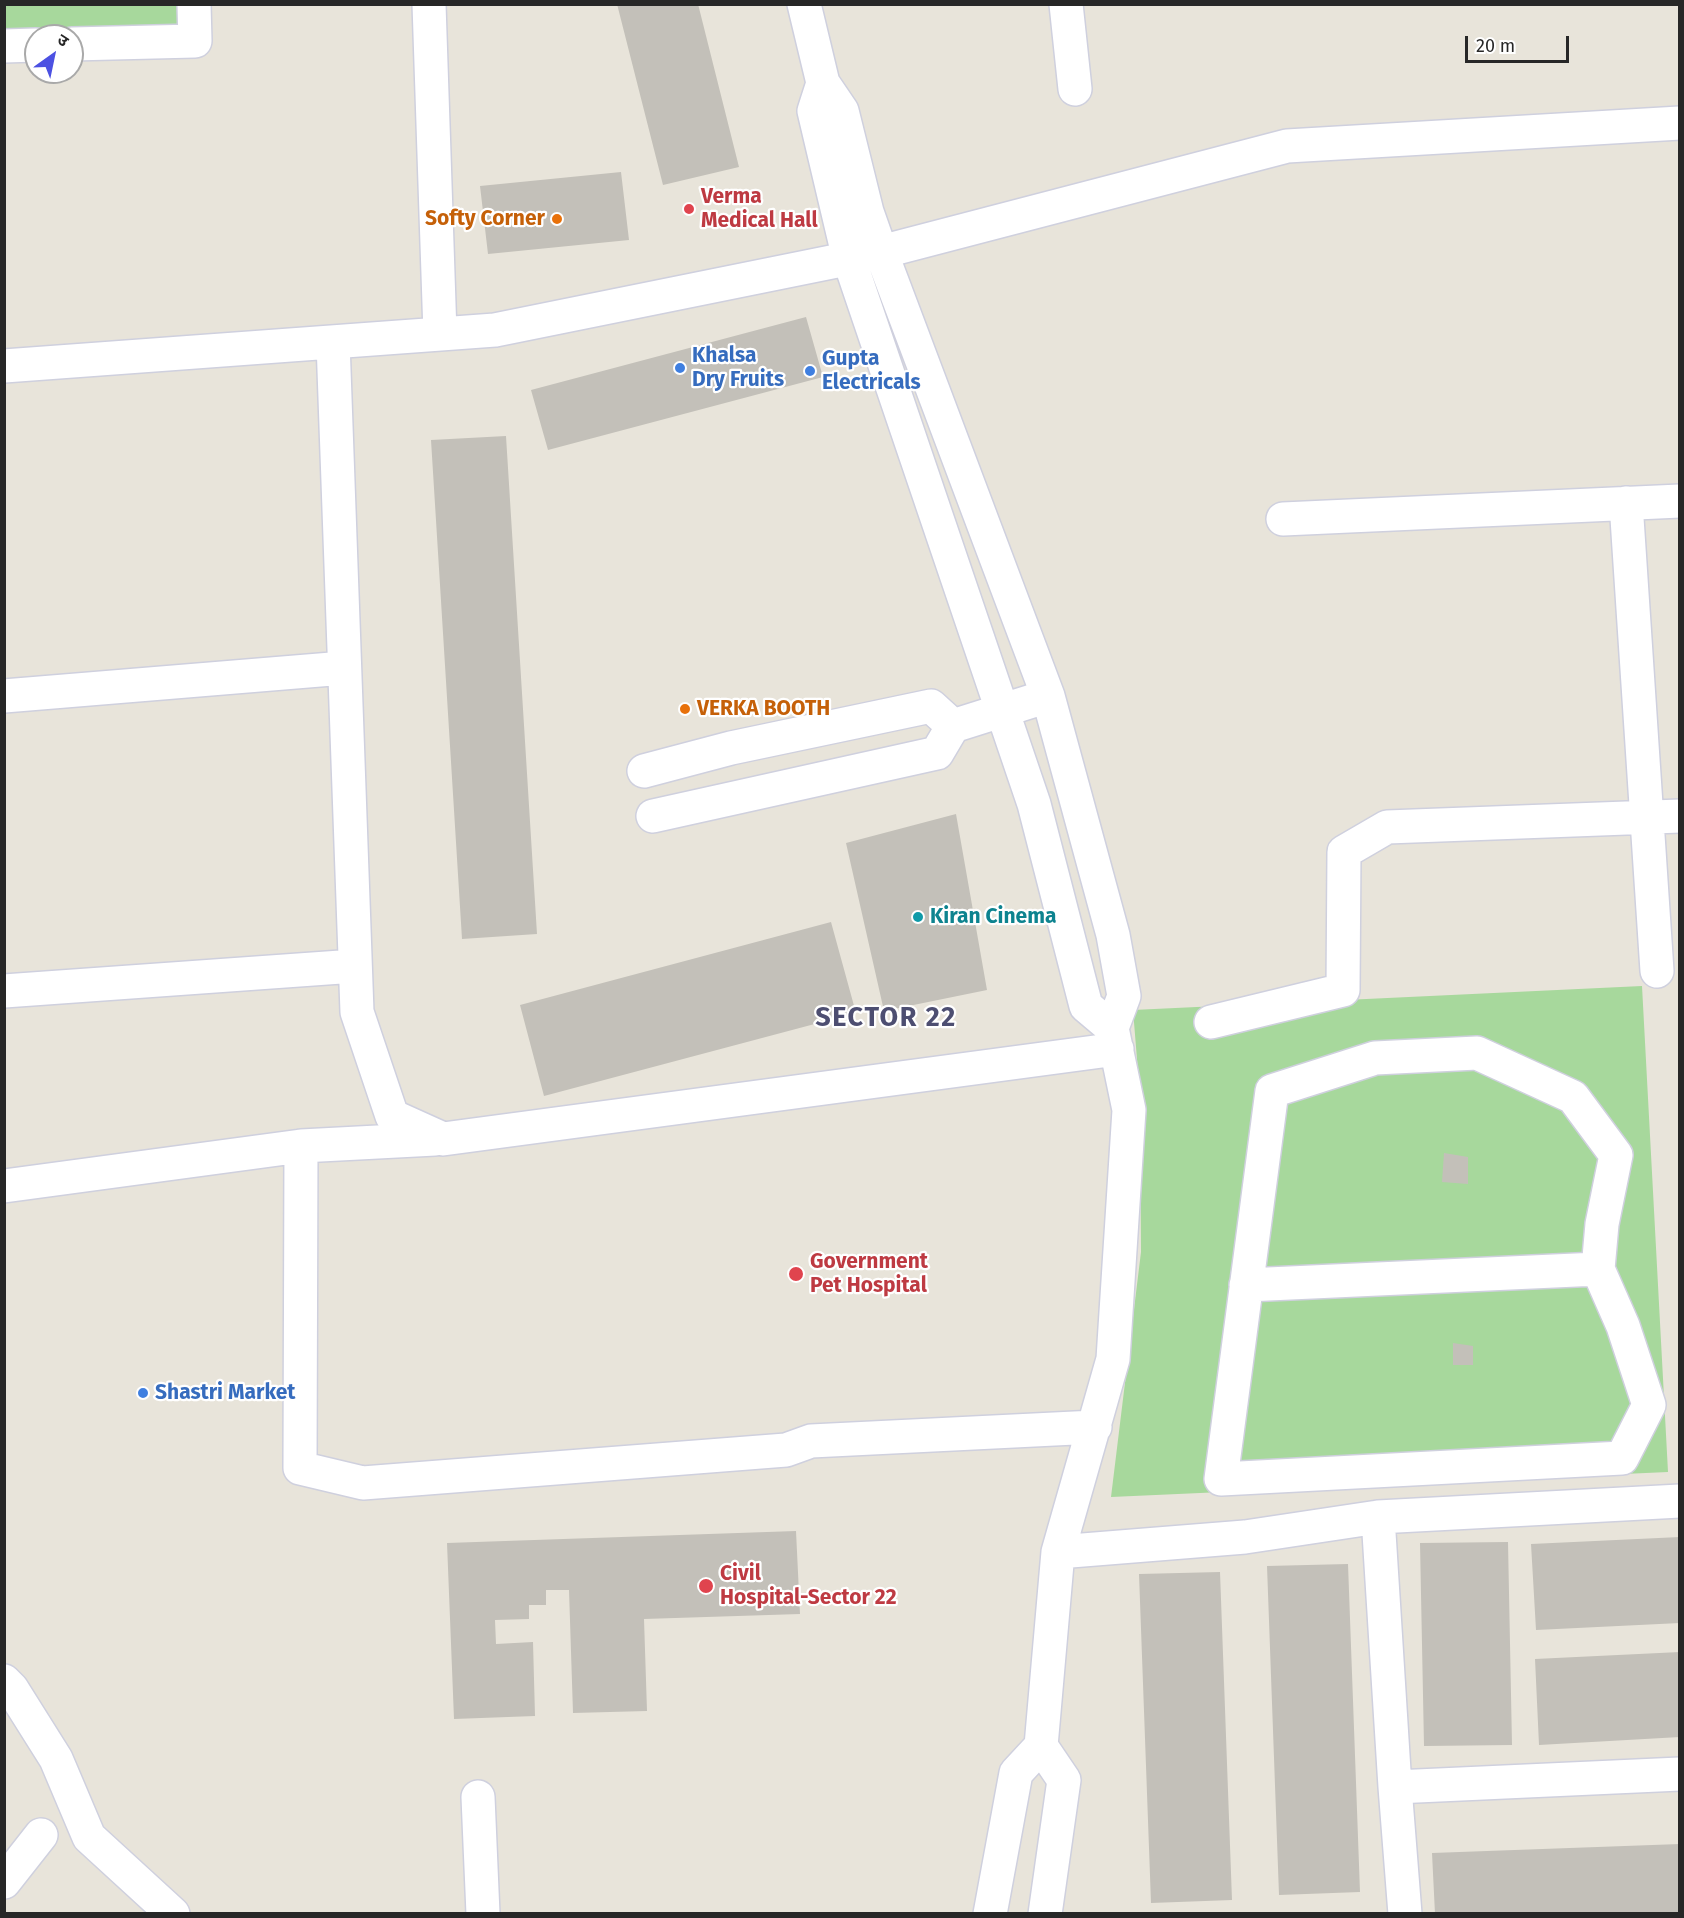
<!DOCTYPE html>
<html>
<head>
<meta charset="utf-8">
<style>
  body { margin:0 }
  #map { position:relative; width:1684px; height:1918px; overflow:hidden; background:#e8e4da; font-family:"Fira Sans","Noto Sans Devanagari",sans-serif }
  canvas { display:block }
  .frame { position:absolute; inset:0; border:6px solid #272727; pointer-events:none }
  .north { position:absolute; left:24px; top:24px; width:60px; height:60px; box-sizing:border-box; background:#fff; border:2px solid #a9a9a9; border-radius:50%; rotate:33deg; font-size:16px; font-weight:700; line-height:24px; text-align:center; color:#272727 }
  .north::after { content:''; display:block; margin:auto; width:21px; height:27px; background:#4c51e2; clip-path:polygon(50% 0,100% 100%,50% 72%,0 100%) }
  .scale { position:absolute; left:1465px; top:36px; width:104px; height:27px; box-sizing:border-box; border:3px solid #272727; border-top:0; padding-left:8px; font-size:18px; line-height:21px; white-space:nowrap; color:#272727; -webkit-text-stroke:4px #fff; paint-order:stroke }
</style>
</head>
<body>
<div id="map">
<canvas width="1684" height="1918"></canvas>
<div class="frame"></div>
<div class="north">उ</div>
<div class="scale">20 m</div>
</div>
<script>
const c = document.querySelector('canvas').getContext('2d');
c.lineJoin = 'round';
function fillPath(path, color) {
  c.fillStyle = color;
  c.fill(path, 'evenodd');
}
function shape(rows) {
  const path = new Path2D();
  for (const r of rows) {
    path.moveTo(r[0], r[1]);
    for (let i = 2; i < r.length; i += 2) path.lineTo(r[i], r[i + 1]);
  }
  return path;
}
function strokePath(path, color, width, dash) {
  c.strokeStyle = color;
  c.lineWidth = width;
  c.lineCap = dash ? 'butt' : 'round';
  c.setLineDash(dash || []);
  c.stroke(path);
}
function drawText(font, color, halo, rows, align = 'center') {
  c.font = font + ' "Fira Sans",sans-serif';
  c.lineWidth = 4.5;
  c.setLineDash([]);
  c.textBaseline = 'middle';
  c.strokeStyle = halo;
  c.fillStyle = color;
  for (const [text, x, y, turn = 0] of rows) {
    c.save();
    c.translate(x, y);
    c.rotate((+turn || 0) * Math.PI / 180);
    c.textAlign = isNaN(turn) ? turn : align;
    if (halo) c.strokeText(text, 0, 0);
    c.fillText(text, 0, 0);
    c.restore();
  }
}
fillPath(shape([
  [4,5,194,5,195,41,36,36,5,46],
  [1642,986,1668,1472,1111,1497,1141,1252,1140,1096,1133,1010]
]), '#a7d89c');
fillPath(shape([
  [617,4,698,4,739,167,663,185],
  [621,172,629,240,488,254,480,186],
  [806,317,823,377,548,450,531,390],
  [506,436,537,934,462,939,431,440],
  [956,814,987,990,884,1011,846,843],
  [831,922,856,1013,544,1096,520,1005],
  [1444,1153,1468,1157,1468,1184,1442,1182],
  [1453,1343,1473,1346,1473,1365,1453,1365],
  [796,1531,800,1614,644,1619,647,1711,573,1713,569,1590,546,1590,546,1605,529,1605,529,1619,495,1620,496,1644,533,1642,535,1716,454,1719,447,1543],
  [1680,1537,1680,1623,1536,1630,1531,1544],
  [1508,1542,1512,1745,1424,1746,1420,1543],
  [1348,1564,1360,1892,1279,1895,1267,1566],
  [1220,1572,1232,1900,1151,1903,1139,1574],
  [1680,1652,1680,1737,1539,1745,1535,1659],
  [1680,1844,1680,1914,1435,1914,1432,1853]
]), '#c3c0b9');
const minor = shape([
  [429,4,440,334],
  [804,4,823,83,842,111,867,212,881,252,1048,696,1113,935,1124,996,1112,1028,1129,1110,1113,1359,1058,1552,1041,1746],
  [1066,4,1075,89],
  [72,44,195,41,194,4],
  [4,46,36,45],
  [823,83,814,111,849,259,1034,804,1086,1006,1112,1028],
  [333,342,357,1012,392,1116,443,1139,1117,1049],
  [4,366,495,330,881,252,1287,146,1680,123],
  [1626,503,1657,971],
  [1283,519,1680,501],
  [4,696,344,668],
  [644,771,731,748,931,706,953,726],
  [653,816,937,753,953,726,1048,696],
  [4,991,355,966],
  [1211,1022,1343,990,1344,852,1387,827,1680,816],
  [1477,1053,1573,1097,1616,1155,1602,1224,1598,1269,1623,1326,1649,1405,1622,1458,1221,1479,1272,1091,1375,1058,1477,1053],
  [301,1146,300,1468,363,1483,786,1450,811,1441,1095,1427],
  [4,1186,301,1146,435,1139],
  [1246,1285,1598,1269],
  [1378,1517,1395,1787,1405,1914],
  [1058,1552,1245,1537,1378,1517,1680,1501],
  [4,1681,12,1689,56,1759,89,1837,173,1914],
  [1395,1787,1680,1774],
  [478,1797,483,1914],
  [4,1882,41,1835],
  [990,1914,1016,1773,1041,1746,1064,1780,1045,1914]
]);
strokePath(minor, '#cfd0de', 36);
strokePath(minor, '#fff', 33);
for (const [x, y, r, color] of [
  [689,209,6,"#e0444e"],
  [557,219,6,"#e8710a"],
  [680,368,6,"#3f7fe0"],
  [810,371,6,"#3f7fe0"],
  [685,709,6,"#e8710a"],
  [918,917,6,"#0f9aa8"],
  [796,1274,8,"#e0444e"],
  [143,1393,6,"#3f7fe0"],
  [706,1586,8,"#e0444e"]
]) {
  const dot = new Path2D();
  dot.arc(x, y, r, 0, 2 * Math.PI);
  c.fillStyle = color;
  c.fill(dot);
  strokePath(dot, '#fff', 2);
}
drawText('bold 21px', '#be3a42', '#fff', [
  ["Verma",701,197],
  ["Medical Hall",701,221],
  ["Government",810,1262],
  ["Pet Hospital",810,1286],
  ["Civil",720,1574],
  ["Hospital-Sector 22",720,1598]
], 'left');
drawText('bold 21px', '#c56008', '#fff', [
  ["Softy Corner",545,219],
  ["VERKA BOOTH",697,709,"left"]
], 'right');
drawText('bold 21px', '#366cbe', '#fff', [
  ["Khalsa",692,356],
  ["Dry Fruits",692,380],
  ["Gupta",822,359],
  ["Electricals",822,383],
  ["Shastri Market",155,1393]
], 'left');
drawText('bold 21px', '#0d838f', '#fff', [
  ["Kiran Cinema",930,917]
], 'left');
c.letterSpacing = '1.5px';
drawText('bold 27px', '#4d4e71', '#fff', [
  ["SECTOR 22",886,1018]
]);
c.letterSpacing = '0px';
</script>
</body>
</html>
